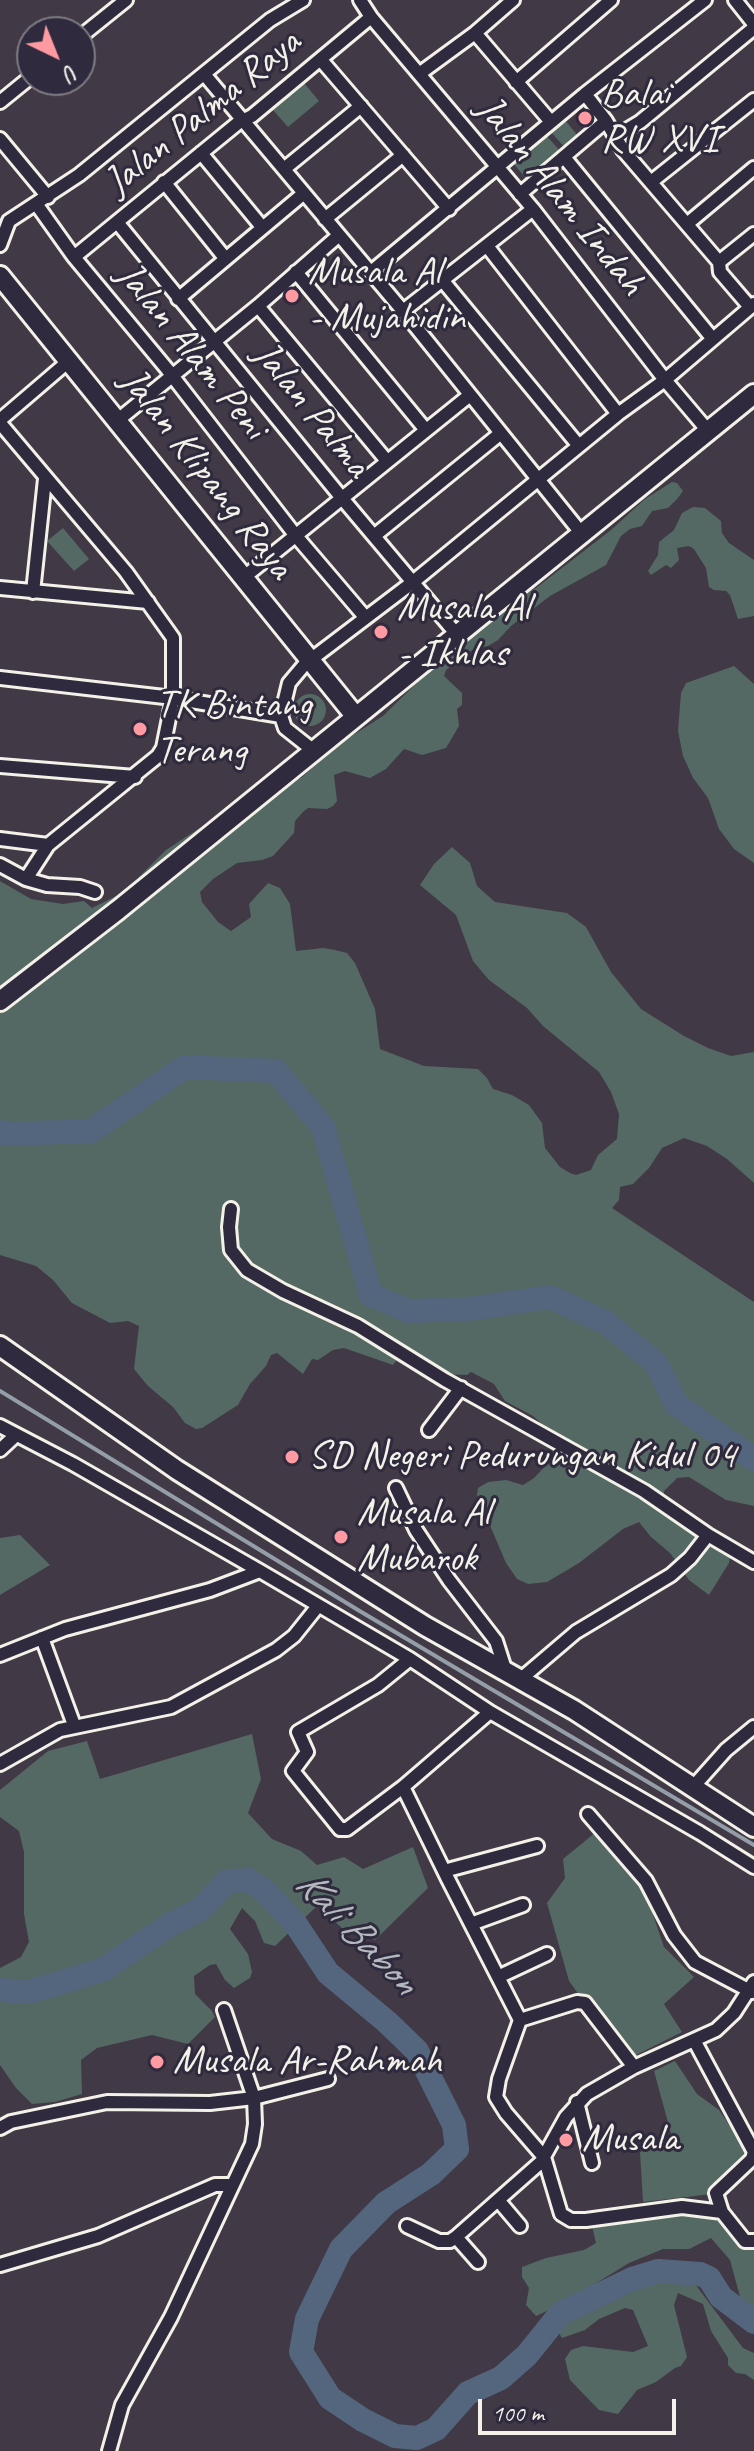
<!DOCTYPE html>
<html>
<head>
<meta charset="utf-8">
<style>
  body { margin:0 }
  #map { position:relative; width:754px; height:2451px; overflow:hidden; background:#413945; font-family:Caveat,sans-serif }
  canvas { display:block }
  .north { position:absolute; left:16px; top:16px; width:80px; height:80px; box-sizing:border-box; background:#2f2a3d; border:2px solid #7e7a81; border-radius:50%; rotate:137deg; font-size:22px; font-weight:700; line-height:32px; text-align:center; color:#f4f1e8 }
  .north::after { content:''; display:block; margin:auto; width:28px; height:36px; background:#ff9aa2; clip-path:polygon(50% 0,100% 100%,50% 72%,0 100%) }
  .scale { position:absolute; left:478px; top:2399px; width:198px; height:36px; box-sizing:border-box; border:4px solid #f4f1e8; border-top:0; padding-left:10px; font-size:24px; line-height:28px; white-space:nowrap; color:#f4f1e8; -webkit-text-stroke:6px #2f2a3d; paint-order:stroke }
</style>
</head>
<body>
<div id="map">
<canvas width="754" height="2451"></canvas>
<div class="north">U</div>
<div class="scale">100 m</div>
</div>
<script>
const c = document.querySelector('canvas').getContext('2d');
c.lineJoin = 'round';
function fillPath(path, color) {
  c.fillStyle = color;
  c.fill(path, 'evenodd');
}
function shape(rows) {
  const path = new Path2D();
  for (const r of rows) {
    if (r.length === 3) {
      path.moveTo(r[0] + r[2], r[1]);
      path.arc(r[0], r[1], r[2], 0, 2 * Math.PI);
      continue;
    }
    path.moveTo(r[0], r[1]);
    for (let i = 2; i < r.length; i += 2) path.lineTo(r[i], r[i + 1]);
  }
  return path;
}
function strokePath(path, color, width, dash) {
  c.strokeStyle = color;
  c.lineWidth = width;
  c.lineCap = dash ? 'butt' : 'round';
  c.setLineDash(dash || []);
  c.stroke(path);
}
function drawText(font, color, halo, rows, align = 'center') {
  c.font = font + ' Caveat,sans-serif';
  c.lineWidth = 6;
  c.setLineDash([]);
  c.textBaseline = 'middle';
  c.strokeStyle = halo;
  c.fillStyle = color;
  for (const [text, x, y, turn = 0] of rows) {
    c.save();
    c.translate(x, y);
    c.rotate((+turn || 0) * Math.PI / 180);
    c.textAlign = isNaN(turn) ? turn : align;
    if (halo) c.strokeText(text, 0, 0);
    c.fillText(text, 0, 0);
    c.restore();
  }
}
fillPath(shape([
  [304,83,319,101,288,127,273,110],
  [564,119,579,137,566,149,550,131],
  [546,135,561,152,528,181,513,163],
  [672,482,677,483,683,491,677,499,668,508,652,511,642,526,630,529,621,536,606,565,550,596,511,626,498,640,488,646,475,648,446,670,444,676,462,693,462,705,457,709,459,726,446,748,422,755,404,749,386,769,370,778,345,771,334,775,337,801,333,806,327,809,308,808,303,812,295,821,294,833,273,856,262,860,237,863,213,879,200,892,202,902,218,922,231,931,251,917,249,904,268,883,280,888,290,904,296,951,323,948,335,950,347,953,355,963,375,1009,380,1049,424,1066,478,1069,487,1078,493,1089,512,1095,529,1105,542,1123,545,1148,560,1167,570,1173,576,1175,591,1170,598,1155,617,1139,619,1114,611,1092,599,1072,543,1026,527,1008,489,980,473,961,456,915,420,885,434,864,452,847,470,863,477,886,495,902,567,913,586,927,611,972,641,1009,684,1036,708,1048,731,1056,754,1052,754,1183,727,1159,707,1146,684,1138,662,1148,649,1168,633,1184,620,1187,619,1200,612,1208,754,1302,754,1506,726,1500,689,1477,677,1478,664,1491,664,1498,731,1551,729,1563,709,1595,689,1580,670,1553,651,1537,639,1522,623,1529,579,1563,547,1582,528,1584,517,1579,506,1563,477,1495,478,1488,488,1482,506,1480,523,1485,534,1478,551,1460,553,1454,551,1432,533,1416,505,1401,494,1384,471,1372,467,1375,442,1374,403,1351,393,1365,344,1348,333,1350,318,1360,312,1359,303,1374,277,1353,271,1355,266,1366,250,1384,238,1405,202,1428,196,1429,185,1423,173,1407,148,1386,134,1369,139,1326,128,1321,110,1323,72,1303,53,1280,36,1266,0,1255,0,881,31,899,63,904,84,901,92,908,118,895,137,879,166,850,198,829,210,825,240,800,301,778,342,742,383,716,447,653,484,626,492,614,536,588,611,530,645,499],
  [693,507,705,508,721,521,722,533,729,543,754,560,754,616,738,619,730,595,726,591,714,590,709,587,706,568,694,549,689,546,677,548,679,560,671,568,666,565,651,575,648,571,658,555,659,542,674,530,682,513],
  [63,528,89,559,74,571,47,541],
  [734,666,754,684,754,863,734,849,719,829,708,798,693,778,683,756,678,731,681,693,686,683],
  [310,710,16],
  [20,1535,50,1565,0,1595,0,1538],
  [252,1734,261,1779,248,1813,272,1839,301,1851,317,1865,344,1857,363,1869,413,1847,428,1888,375,1940,342,1928,317,1906,275,1946,264,1943,255,1921,242,1908,230,1929,248,1954,252,1972,250,1978,234,1988,225,1980,216,1964,210,1965,194,1976,195,1994,212,2011,215,2017,188,2044,152,2035,97,2048,81,2060,82,2094,55,2102,32,2104,16,2088,0,2065,0,1968,21,1957,29,1942,24,1914,24,1852,19,1831,0,1817,0,1790,48,1751,87,1741,100,1779],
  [596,1832,645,1891,664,1947,694,1977,664,2004,682,2032,632,2057,611,2027,595,2017,569,1981,547,1903,565,1878,563,1859],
  [675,2061,697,2094,719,2110,743,2145,754,2140,754,2166,712,2194,643,2202,640,2152,673,2141,654,2071],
  [671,2211,696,2213,721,2222,744,2248,754,2247,754,2310,742,2304,730,2260,711,2238,689,2249,663,2249,629,2263,564,2303,536,2316,526,2305,529,2288,522,2277,522,2267,546,2258,584,2250,596,2243,592,2226],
  [668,2273,692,2280,743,2348,754,2353,754,2380,745,2374,736,2373,728,2365,728,2358,711,2331,703,2304,678,2293,674,2305,687,2357,681,2366,675,2368,656,2382,637,2390,618,2414,599,2410,570,2380,565,2359,571,2350,583,2346,633,2352,648,2346,633,2310,625,2308,599,2319,585,2330,562,2338,556,2328,636,2290,650,2279]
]), '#546963');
strokePath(shape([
  [0,1391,358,1610,754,1845]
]), '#939ea8', 4);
strokePath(shape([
  [0,1132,4,1134,91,1131,185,1067,276,1071,323,1127,371,1295,409,1311,469,1309,550,1297,605,1322,656,1363,676,1404,754,1459],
  [0,1990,29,1992,102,1970,171,1924,201,1909,228,1881,249,1880,266,1892,295,1923,328,1973,387,2022,417,2051,454,2125,457,2149,431,2174,386,2203,341,2249,307,2319,301,2352,330,2398,363,2420,395,2436,417,2438,436,2429,468,2393,501,2378,527,2355,560,2314,632,2279,658,2271,700,2274,709,2278,721,2297,754,2322]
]), '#53667e', 24);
const street = shape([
  [360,0,371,17,533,209,665,380,709,432],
  [735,0,754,24],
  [475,33,551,122],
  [80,37,126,0],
  [321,60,449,209],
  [204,74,403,311,582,534],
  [419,74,475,33,513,0],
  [516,82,611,0],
  [585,94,606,121,623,150,719,262,720,272,750,307],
  [0,102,32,76],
  [615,137,640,122,754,28],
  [0,139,48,197],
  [201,153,262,227],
  [564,157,712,338],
  [284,169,361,106],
  [164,182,225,258],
  [651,182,754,100],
  [520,194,606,121],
  [37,205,74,257,167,369,296,536,365,617],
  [325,219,403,155],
  [9,221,79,175,270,20,303,0],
  [117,222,341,497,458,636],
  [687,224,754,168],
  [0,245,9,221],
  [487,246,618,414],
  [74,257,238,123,252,116,371,17],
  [719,262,754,234],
  [296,272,425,429],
  [371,272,585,94,705,0],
  [443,281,579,446],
  [178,299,303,194],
  [258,306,387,461],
  [403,311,533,209],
  [0,420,70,360],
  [118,420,258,306,338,236],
  [0,423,126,572,173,638,173,698,163,748,158,756,48,845,0,839],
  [374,536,501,433],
  [243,578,470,395],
  [0,588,148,602],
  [33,592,45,479],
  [0,678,173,698,281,716,289,683,305,664,413,582,618,414,665,380,754,304],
  [281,716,285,728,314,751],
  [0,766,135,777],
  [0,865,26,879,47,885,80,887,95,892],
  [26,879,48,845],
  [231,1209,229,1227,231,1250,247,1270,283,1291,358,1326,445,1380,644,1491,708,1535,754,1562],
  [0,1426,73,1464,260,1571,410,1659,490,1712,700,1833,754,1867],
  [429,1430,461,1388],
  [0,1450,16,1435],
  [396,1488,416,1530,449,1580,496,1641,505,1669],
  [42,1638,74,1725],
  [0,1655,65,1629,210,1590,260,1571],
  [410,1659,378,1685,298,1732,307,1752,293,1771,340,1829,347,1829,403,1787,490,1712],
  [522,1678,576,1632,671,1575,690,1558,708,1535],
  [0,1764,60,1730,171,1707,276,1650,294,1636,318,1606],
  [403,1787,448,1879,520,2020,499,2079,496,2097,506,2113,544,2157,561,2214,571,2220,586,2220,682,2207,722,2212,745,2241,754,2241],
  [693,1787,726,1750,754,1727],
  [588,1814,646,1881,674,1935,695,1962,752,1992],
  [444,1871,537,1846],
  [471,1924,523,1905],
  [498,1977,547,1954],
  [520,2020,577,2002,585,2003,634,2067],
  [694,2040,754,2152,752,2159,716,2193,722,2212],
  [577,2102,592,2163],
  [0,2128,11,2122,107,2102,210,2103,254,2098,328,2079],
  [498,2200,520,2226],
  [407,2226,439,2241,450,2241,456,2237,541,2162,566,2117,587,2094,634,2067,716,2030,734,2013,754,1982],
  [456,2237,478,2262],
  [0,2265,98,2236,215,2185,233,2185],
  [109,2451,122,2405,171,2317,252,2144,255,2124,254,2098,224,2010]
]);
const secondary = shape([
  [0,276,356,717],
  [0,1001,118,910,754,394],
  [0,1346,177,1470,425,1626,574,1710,754,1827]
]);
strokePath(street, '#f4f1e8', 18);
strokePath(secondary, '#f4f1e8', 24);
strokePath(street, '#2f2a3d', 12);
strokePath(secondary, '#2f2a3d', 18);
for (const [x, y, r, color] of [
  [585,118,8,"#ff9aa2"],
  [292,296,8,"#ff9aa2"],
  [381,632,8,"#ff9aa2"],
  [140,729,8,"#ff9aa2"],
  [292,1457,8,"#ff9aa2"],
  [341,1537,8,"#ff9aa2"],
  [157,2062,8,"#ff9aa2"],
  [566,2140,8,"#ff9aa2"]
]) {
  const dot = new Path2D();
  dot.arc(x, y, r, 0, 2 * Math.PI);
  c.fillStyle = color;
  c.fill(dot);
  strokePath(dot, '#2f2a3d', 3);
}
drawText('40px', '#f4f1e8', '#2f2a3d', [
  ["Balai",601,95],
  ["RW XVI",601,141],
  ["Musala Al",308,273],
  ["- Mujahidin",308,319],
  ["Musala Al",397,609],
  ["- Ikhlas",397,655],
  ["TK Bintang",156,706],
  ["Terang",156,752],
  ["SD Negeri Pedurungan Kidul 04",308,1457],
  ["Musala Al",357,1514],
  ["Mubarok",357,1560],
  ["Musala Ar-Rahmah",173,2062],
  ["Musala",582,2140]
], 'left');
drawText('40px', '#f4f1e8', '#2f2a3d', [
  ["Jalan Palma Raya",203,113,-39],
  ["Jalan Alam Indah",560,196,51],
  ["Jalan Alam Peni",191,351,51],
  ["Jalan Palma",311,410,51],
  ["Jalan Klipang Raya",206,474,52]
]);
drawText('italic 42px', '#b4b9be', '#2f2a3d', [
  ["Kali Babon",356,1933,46]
]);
</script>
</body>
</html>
